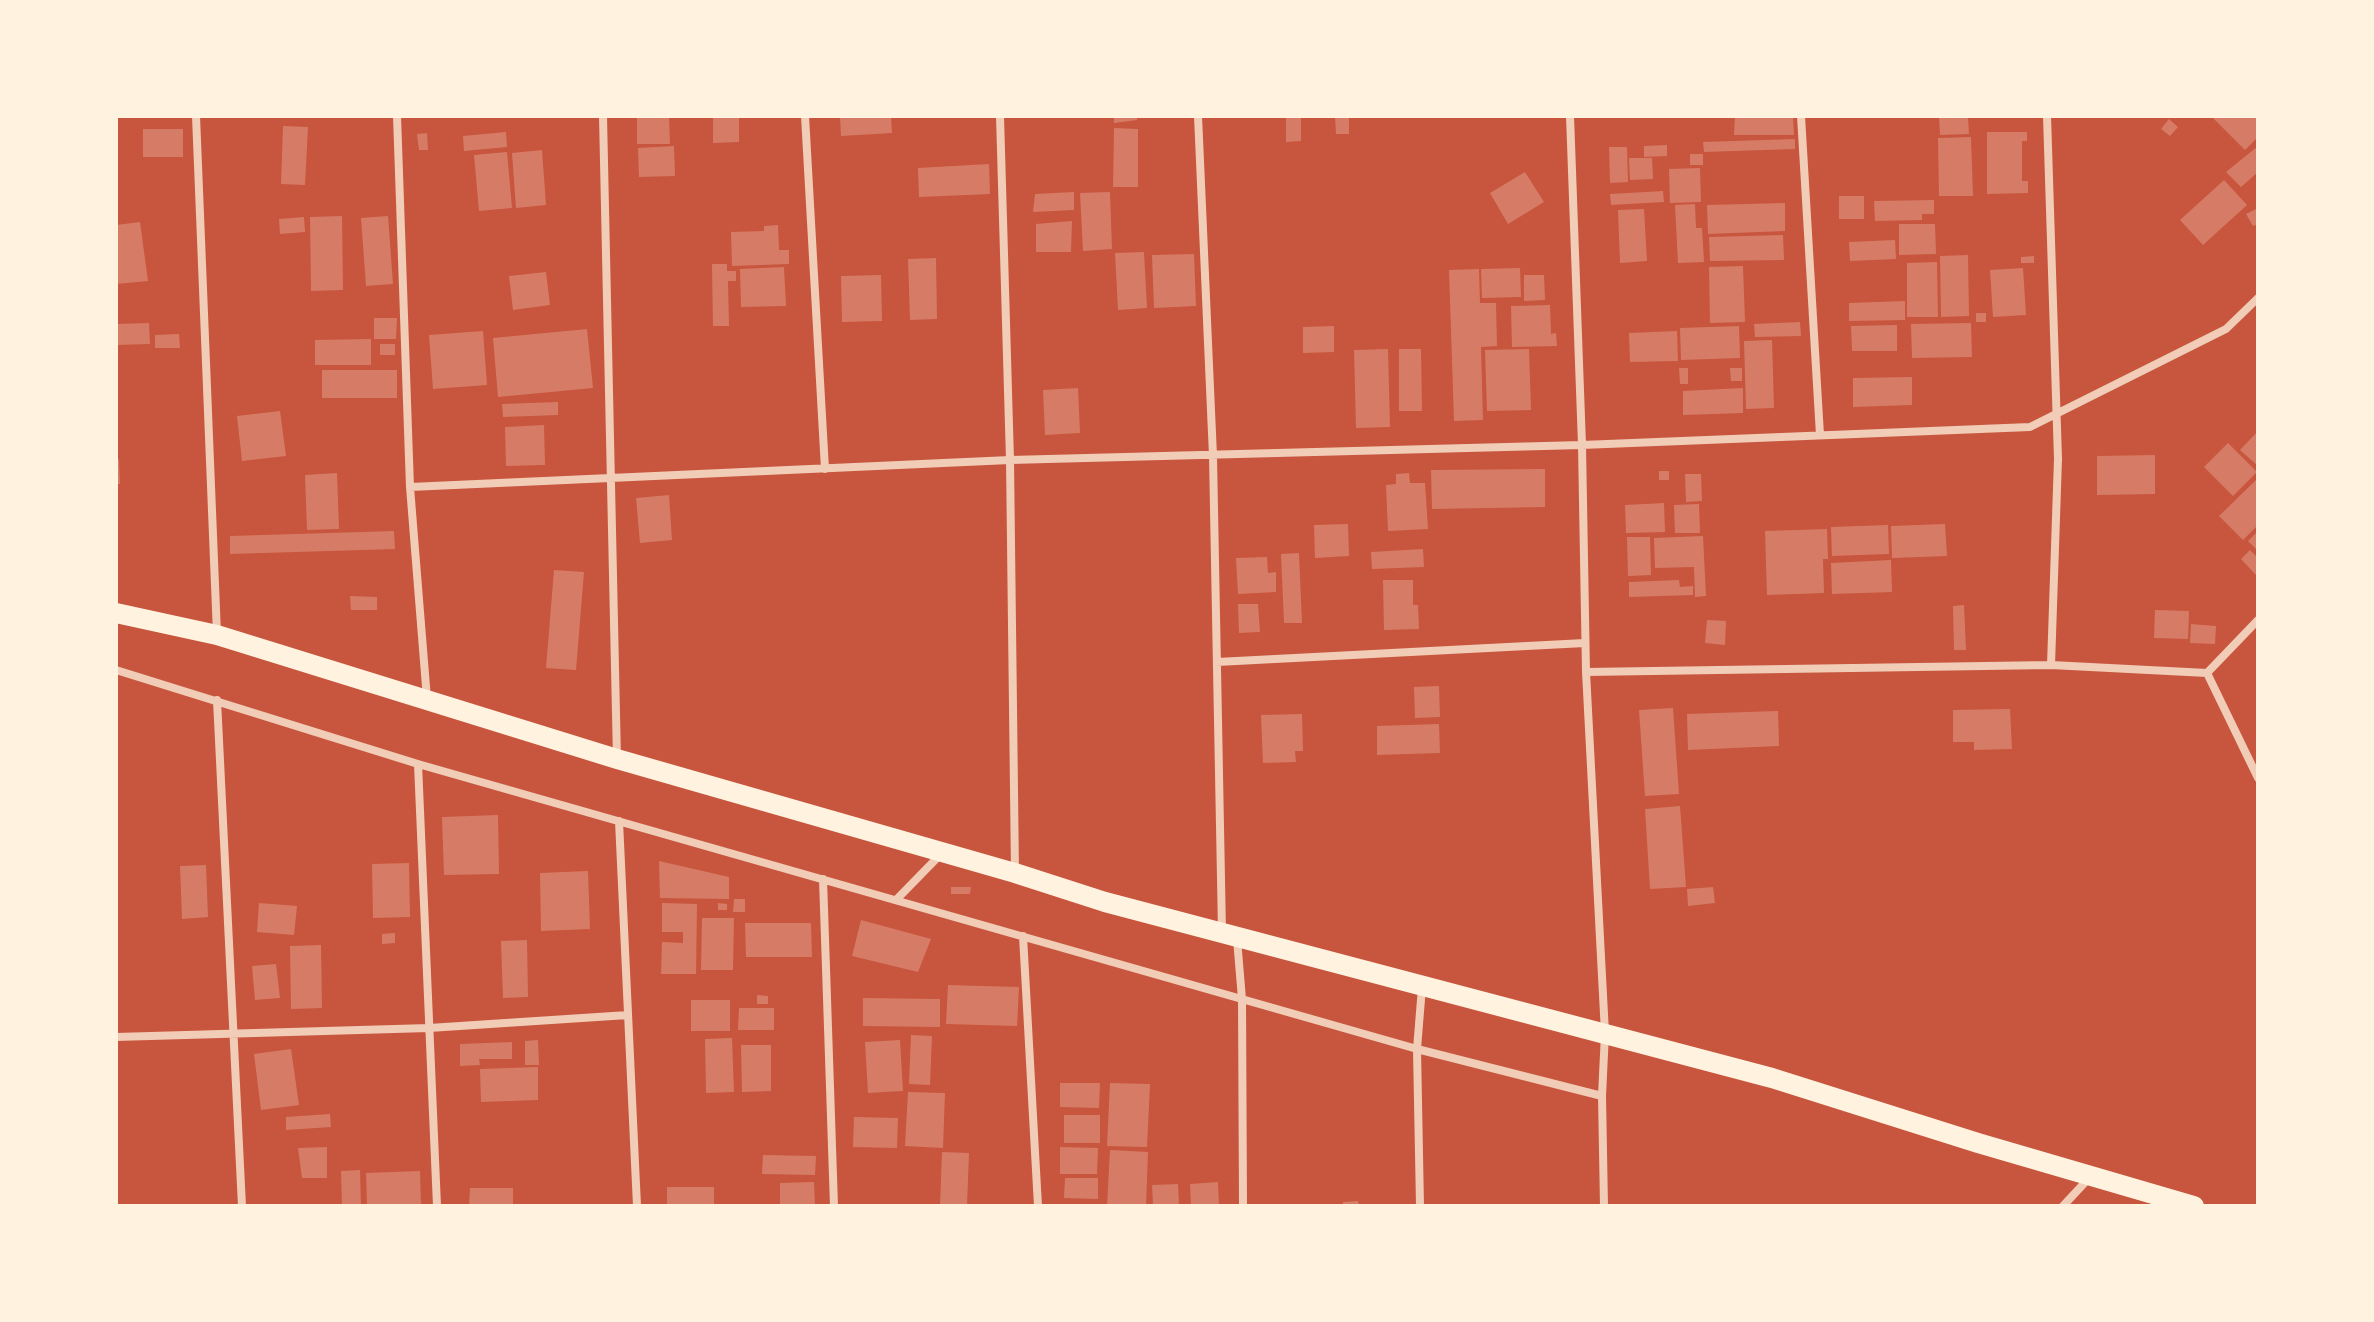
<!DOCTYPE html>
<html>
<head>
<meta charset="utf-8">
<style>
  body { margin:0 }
  #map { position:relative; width:2374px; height:1322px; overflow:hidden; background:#c8553d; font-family:"Noto Sans",sans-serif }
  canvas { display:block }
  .frame { position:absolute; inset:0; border:118px solid #fff3e0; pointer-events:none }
</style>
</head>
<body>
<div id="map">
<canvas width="2374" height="1322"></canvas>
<div class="frame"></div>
</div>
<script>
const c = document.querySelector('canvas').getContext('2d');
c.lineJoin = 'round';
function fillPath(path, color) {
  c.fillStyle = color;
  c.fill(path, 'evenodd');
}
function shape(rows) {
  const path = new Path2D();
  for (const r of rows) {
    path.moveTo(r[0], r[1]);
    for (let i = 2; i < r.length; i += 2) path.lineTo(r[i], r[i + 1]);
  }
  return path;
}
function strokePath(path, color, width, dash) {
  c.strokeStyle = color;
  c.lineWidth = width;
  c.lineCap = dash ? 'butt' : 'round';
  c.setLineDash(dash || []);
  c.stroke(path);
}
fillPath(shape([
  [637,116,669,116,670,144,637,144],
  [713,116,739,116,739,142,713,143],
  [840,116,891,116,892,133,841,136],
  [1114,116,1137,116,1137,120,1114,123],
  [1286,116,1301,116,1301,141,1286,142],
  [1335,116,1349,116,1349,134,1336,134],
  [1735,116,1793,116,1794,135,1734,135],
  [1939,116,1968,116,1969,134,1940,135],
  [2211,116,2254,116,2258,120,2258,137,2245,150],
  [2169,119,2178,127,2170,136,2161,129],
  [283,126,308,127,305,185,281,184],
  [1114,128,1138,129,1138,187,1113,187],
  [143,129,183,129,183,157,143,157],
  [506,132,507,147,464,151,463,136],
  [1987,132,2027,132,2027,141,2022,141,2022,181,2028,181,2028,193,1987,194],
  [427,133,428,150,419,150,417,134],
  [1971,137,1973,196,1939,196,1938,138],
  [1795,139,1795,149,1704,152,1703,142],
  [1667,145,1667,156,1644,157,1644,146],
  [674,146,675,176,639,177,638,148],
  [2258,146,2258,172,2241,187,2226,172],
  [1609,147,1627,147,1628,182,1610,183],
  [542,150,546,205,516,208,512,153],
  [507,152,512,208,479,211,474,155],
  [1690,154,1703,154,1703,165,1690,165],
  [1629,158,1652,158,1653,179,1630,180],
  [989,164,990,194,919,197,918,168],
  [1700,168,1701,202,1670,203,1669,169],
  [1525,172,1544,202,1508,224,1490,193],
  [2224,180,2247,205,2203,245,2180,220],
  [1663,191,1664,202,1611,205,1610,194],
  [1074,192,1074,210,1033,212,1035,194],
  [1110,192,1112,249,1083,251,1080,193],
  [1839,196,1864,196,1864,219,1839,219],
  [1934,200,1934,214,1922,214,1922,220,1875,221,1874,201],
  [1785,203,1785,231,1708,234,1707,205],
  [1695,204,1696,228,1702,228,1704,262,1678,263,1675,205],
  [2258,208,2258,224,2253,226,2246,214],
  [1644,209,1647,261,1620,263,1618,210],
  [342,216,343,290,311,291,310,217],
  [388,216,393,284,366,286,361,218],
  [304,217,305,232,280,234,279,219],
  [1072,221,1071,252,1036,252,1036,224],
  [140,222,148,281,116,284,116,225],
  [1899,224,1935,224,1936,254,1899,255],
  [778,225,779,250,789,250,789,264,732,266,731,232,764,231,764,226],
  [1783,235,1784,260,1710,261,1709,237],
  [1895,240,1896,259,1850,261,1849,242],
  [1144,252,1147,308,1118,310,1115,253],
  [1194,254,1196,306,1154,308,1152,255],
  [1968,255,1969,316,1941,317,1940,256],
  [2034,256,2034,263,2021,263,2021,257],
  [936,258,937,319,910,320,908,259],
  [1937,262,1938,317,1907,317,1907,263],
  [712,264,727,264,727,271,736,271,736,281,728,281,729,326,713,326],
  [1743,266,1745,322,1710,323,1709,267],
  [784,267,786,306,741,307,740,269],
  [1520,268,1521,297,1482,298,1481,269],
  [2023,268,2026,315,1993,317,1990,270],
  [1479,269,1480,303,1496,303,1497,346,1481,347,1483,420,1454,421,1449,270],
  [546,272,550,305,513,310,509,276],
  [881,275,882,321,842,322,841,276],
  [1524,275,1544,275,1545,300,1524,301],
  [1905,301,1905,320,1849,321,1849,303],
  [1550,305,1551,334,1556,333,1557,346,1512,347,1511,306],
  [1976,313,1986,313,1986,322,1976,322],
  [374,318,397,318,396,339,374,339],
  [1800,322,1801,336,1755,337,1754,324],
  [149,323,150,344,116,345,116,324],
  [1971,323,1972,357,1912,358,1911,324],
  [1897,325,1897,351,1852,351,1851,326],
  [1334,326,1334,352,1303,353,1303,327],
  [1739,326,1740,358,1681,360,1680,328],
  [587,329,593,388,498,397,493,338],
  [483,331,487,385,433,389,429,335],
  [1677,331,1678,361,1630,362,1629,333],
  [179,334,180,348,155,348,155,335],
  [371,339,371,365,315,365,315,340],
  [1772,340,1774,408,1746,409,1744,341],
  [380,344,395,344,395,355,380,355],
  [1388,349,1390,427,1356,428,1354,350],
  [1399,349,1421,349,1422,411,1399,411],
  [1529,349,1531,410,1487,411,1485,350],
  [1679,368,1688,368,1688,384,1680,384],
  [1730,368,1742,368,1742,381,1731,381],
  [322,370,397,370,397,398,322,398],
  [1912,377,1912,405,1853,407,1853,378],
  [1078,388,1080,433,1045,435,1043,390],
  [1743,388,1743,413,1683,415,1683,391],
  [558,402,558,415,503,417,502,404],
  [280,411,286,456,242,461,237,416],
  [544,425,545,465,506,466,505,427],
  [2258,431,2258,466,2240,450],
  [2228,443,2257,472,2233,496,2204,467],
  [2155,455,2155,494,2097,495,2097,456],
  [119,459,120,484,116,484,116,460],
  [1545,469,1545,507,1432,509,1431,470],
  [1659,471,1669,471,1669,480,1659,480],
  [337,473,339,529,307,530,305,475],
  [1409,473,1410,483,1425,483,1428,529,1388,531,1386,485,1396,484,1396,474],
  [1685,474,1701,474,1702,501,1686,502],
  [2258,478,2258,525,2243,540,2219,516],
  [669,495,672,540,640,543,636,498],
  [1664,503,1665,532,1626,533,1625,505],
  [1699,504,1700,533,1675,533,1674,505],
  [1348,524,1349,556,1315,558,1314,525],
  [1945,524,1947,556,1892,558,1891,526],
  [1888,525,1889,554,1832,556,1831,527],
  [1827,529,1828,559,1823,559,1824,593,1767,595,1765,531],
  [394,531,395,549,230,554,230,536],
  [2258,531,2258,551,2248,541],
  [1703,536,1706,596,1695,597,1694,567,1655,568,1654,538],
  [1627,537,1650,537,1651,575,1628,576],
  [1423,549,1424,567,1372,569,1371,552],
  [2250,550,2258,558,2256,575,2241,559],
  [1299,553,1302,623,1284,623,1281,554],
  [1267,557,1268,573,1276,572,1276,592,1238,594,1236,558],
  [1891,560,1892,592,1832,594,1831,563],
  [554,570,584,572,576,670,546,668],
  [1383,580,1413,580,1413,605,1418,605,1419,629,1384,630],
  [1679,580,1680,587,1693,586,1693,595,1629,597,1629,582],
  [350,596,377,597,377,610,351,610],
  [1238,604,1258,604,1260,632,1239,633],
  [1964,605,1966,650,1954,650,1953,606],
  [2155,610,2189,611,2188,639,2154,638],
  [1707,620,1726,621,1725,645,1705,643],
  [2191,624,2216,626,2215,644,2190,643],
  [1439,686,1440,717,1415,718,1414,687],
  [1673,708,1679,794,1645,796,1639,710],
  [2010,709,2012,749,1974,750,1974,742,1953,742,1953,710],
  [1778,711,1779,746,1688,750,1687,714],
  [1302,714,1303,751,1295,751,1296,762,1263,763,1261,715],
  [1439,724,1440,753,1377,755,1377,726],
  [1680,806,1686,887,1650,889,1645,809],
  [498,815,499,874,444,875,442,817],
  [659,861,729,877,729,899,660,898],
  [409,863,410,917,373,918,372,864],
  [206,865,208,917,182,919,180,866],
  [588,871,590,929,541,931,540,873],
  [951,887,971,887,970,894,951,894],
  [1713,887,1715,903,1688,906,1687,889],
  [734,899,745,899,745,912,733,912],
  [259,903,297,906,294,935,257,932],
  [662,903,697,904,696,974,661,974,662,942,683,943,683,932,662,932],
  [718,903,727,904,727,910,718,910],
  [702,918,734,918,733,970,701,970],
  [861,920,931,939,918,972,852,956],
  [745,923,811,923,812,957,746,957],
  [395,933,395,943,382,944,382,934],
  [527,940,528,997,503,998,501,941],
  [321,945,322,1008,291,1009,290,946],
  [276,964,280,998,255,1000,252,966],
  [948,985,1019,987,1017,1026,946,1024],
  [757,995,768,996,768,1004,757,1004],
  [863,998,940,999,940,1027,863,1026],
  [691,1000,730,1000,730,1031,691,1031],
  [739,1008,774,1008,774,1030,738,1030],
  [911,1035,932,1036,930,1085,909,1084],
  [732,1038,734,1092,706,1093,705,1039],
  [538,1040,539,1065,525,1065,525,1041],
  [900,1040,903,1091,868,1093,865,1042],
  [512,1042,512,1059,479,1059,480,1065,460,1066,460,1044],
  [741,1045,771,1045,771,1091,742,1092],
  [291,1049,299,1105,261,1110,254,1054],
  [538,1067,538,1100,481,1102,480,1069],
  [1060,1083,1100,1083,1099,1108,1060,1107],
  [1110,1083,1150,1084,1147,1147,1107,1146],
  [908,1092,945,1093,943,1148,905,1146],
  [330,1114,331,1127,286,1130,286,1117],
  [1064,1115,1100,1115,1100,1143,1064,1143],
  [854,1117,898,1118,897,1148,853,1147],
  [327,1147,327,1178,302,1178,298,1148],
  [1060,1147,1098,1148,1097,1174,1060,1174],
  [1110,1150,1148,1152,1146,1206,1107,1206],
  [942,1152,969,1153,967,1206,940,1206],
  [763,1155,816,1156,815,1175,762,1174],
  [360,1170,361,1206,342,1206,341,1171],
  [420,1171,421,1205,367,1206,366,1173],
  [1065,1178,1098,1178,1098,1199,1064,1198],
  [814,1182,815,1206,780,1206,780,1183],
  [1218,1182,1219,1206,1191,1206,1190,1184],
  [1178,1184,1179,1206,1153,1206,1152,1185],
  [667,1187,714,1187,714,1206,667,1206],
  [470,1188,513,1188,513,1206,469,1206],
  [1358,1201,1359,1206,1343,1206,1343,1202]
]), '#d67c66');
strokePath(shape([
  [196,116,217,634],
  [397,116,410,487,427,699],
  [603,116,617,759],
  [805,116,825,469],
  [1000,116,1010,460,1015,873],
  [1198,116,1213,456,1222,932],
  [1570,116,1582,445,1586,672,1605,1033,1602,1096,1604,1206],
  [1801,116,1820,435],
  [2047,116,2058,459,2051,665],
  [410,487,1010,460,1582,445,2030,427,2226,329,2258,298],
  [1217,662,1585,643],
  [116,670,418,764,1417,1049,1602,1096],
  [1586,672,2051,665,2207,673,2258,620],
  [2207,673,2258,778],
  [217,700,242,1206],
  [418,764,437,1206],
  [619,821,637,1206],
  [823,879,834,1206],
  [896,900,940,855],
  [1023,936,1038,1206],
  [1237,939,1242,999,1243,1206],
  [116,1037,429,1028,628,1015],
  [1420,1206,1417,1049,1422,987],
  [2063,1206,2090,1177]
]), '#f1ccb7', 8);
strokePath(shape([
  [116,613,217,635,617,759,1015,873,1105,902,1772,1078,1978,1143,2194,1206]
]), '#fff3e0', 20);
</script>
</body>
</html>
